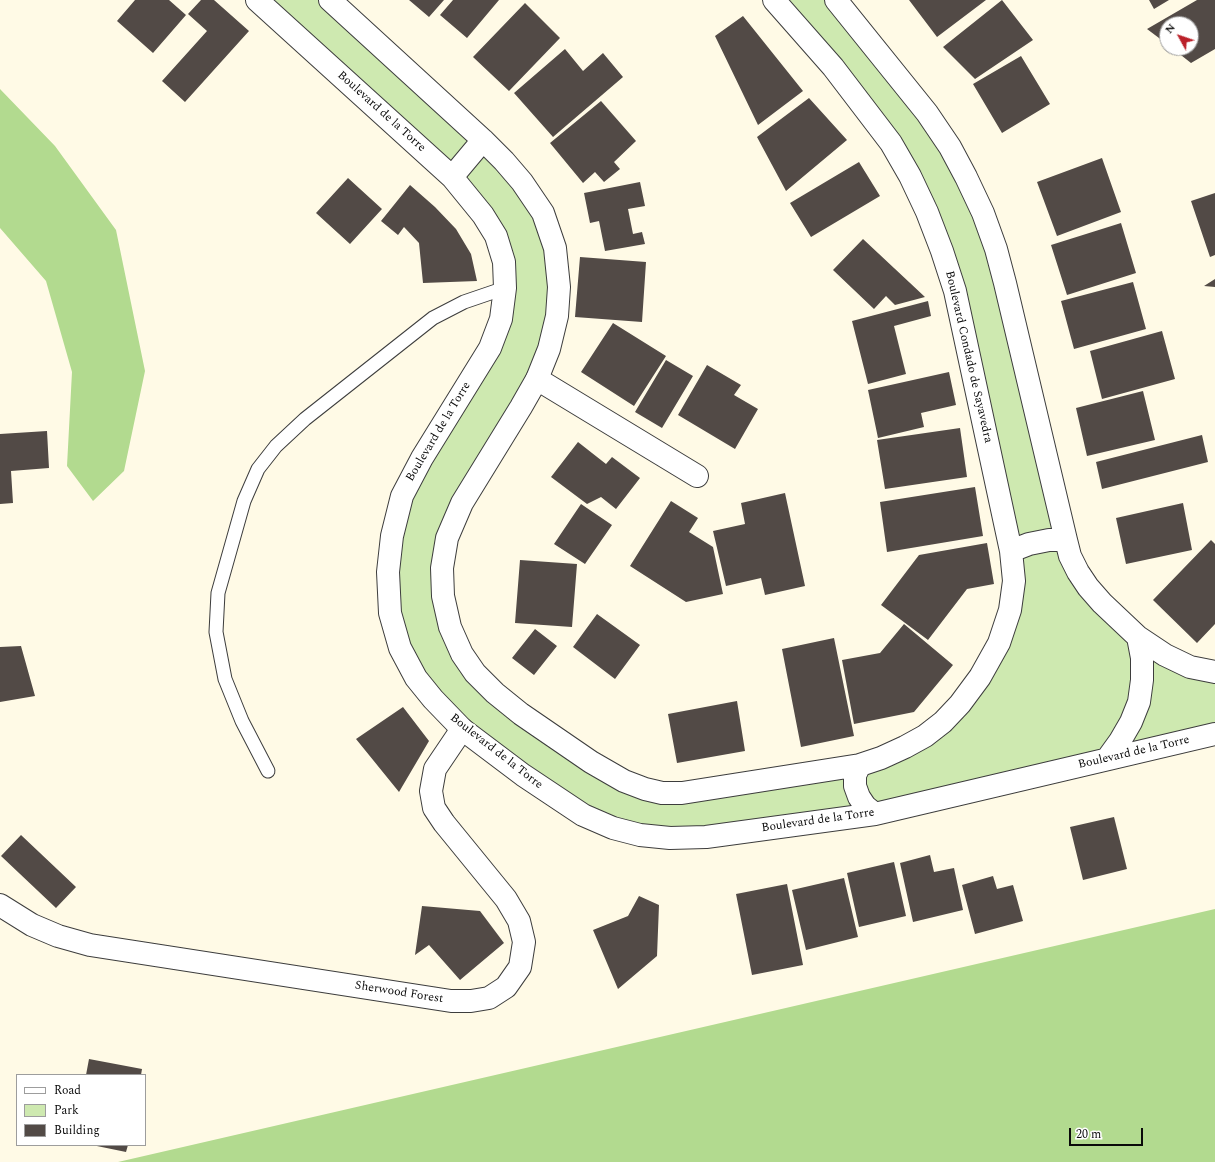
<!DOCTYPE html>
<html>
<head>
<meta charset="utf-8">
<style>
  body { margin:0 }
  #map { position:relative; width:1215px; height:1162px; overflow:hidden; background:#fffae6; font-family:Spectral,serif }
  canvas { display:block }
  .legend { position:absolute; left:16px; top:1074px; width:130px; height:72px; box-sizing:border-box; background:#fff; border:1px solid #9d9d9d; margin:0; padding:5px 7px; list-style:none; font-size:12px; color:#0a0a0a }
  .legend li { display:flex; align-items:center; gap:8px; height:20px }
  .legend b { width:20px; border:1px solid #9d9d9d }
  .north { position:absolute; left:1159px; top:16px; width:40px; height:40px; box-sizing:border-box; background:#fff; border:1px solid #9d9d9d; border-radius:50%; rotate:310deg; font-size:11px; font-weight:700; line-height:16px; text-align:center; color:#0a0a0a }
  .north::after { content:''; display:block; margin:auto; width:14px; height:18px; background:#bb2029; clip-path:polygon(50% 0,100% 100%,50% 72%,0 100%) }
  .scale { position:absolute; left:1069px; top:1128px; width:74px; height:18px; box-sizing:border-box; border:2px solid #0a0a0a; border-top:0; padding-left:5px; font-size:12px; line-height:14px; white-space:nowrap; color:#0a0a0a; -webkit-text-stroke:3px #fff; paint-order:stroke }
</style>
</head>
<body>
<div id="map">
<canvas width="1215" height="1162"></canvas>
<ul class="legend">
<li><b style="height:5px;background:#fff"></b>Road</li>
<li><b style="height:11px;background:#cee9b0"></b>Park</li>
<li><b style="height:11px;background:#524a46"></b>Building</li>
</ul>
<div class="north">N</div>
<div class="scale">20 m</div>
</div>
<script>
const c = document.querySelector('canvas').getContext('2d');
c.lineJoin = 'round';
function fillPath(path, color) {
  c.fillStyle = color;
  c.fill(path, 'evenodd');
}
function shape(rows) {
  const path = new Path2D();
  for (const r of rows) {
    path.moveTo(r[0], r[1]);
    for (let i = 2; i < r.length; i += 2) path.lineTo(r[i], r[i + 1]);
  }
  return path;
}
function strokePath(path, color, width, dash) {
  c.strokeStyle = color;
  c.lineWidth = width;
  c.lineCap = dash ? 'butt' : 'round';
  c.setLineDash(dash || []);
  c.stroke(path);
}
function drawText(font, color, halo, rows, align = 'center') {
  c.font = font + ' Spectral,serif';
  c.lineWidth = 4;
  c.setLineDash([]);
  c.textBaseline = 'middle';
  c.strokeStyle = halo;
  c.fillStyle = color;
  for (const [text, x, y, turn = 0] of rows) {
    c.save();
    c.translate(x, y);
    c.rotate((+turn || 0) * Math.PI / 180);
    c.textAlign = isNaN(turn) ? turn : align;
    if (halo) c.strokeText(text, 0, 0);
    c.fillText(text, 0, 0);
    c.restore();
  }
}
fillPath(shape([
  [257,0,330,0,522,182,559,287,521,407,442,568,475,673,645,789,905,747,980,677,1014,581,955,291,910,176,774,0,836,0,966,177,1066,540,1118,620,1215,672,1215,734,731,833,613,828,462,729,400,648,392,536,490,348,505,288,483,215]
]), '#cee9b0');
fillPath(shape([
  [0,89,55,146,116,230,145,371,124,471,93,501,67,466,72,372,46,281,0,228],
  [1215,909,1215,1162,118,1162]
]), '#b2da8f');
fillPath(shape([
  [135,0,169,0,186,15,153,53,117,21],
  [201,0,214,0,249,31,185,102,162,81,207,31,188,14],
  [409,0,444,0,429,17],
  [453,0,499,0,467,38,440,15],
  [909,0,986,0,937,37],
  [1002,0,1033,40,975,79,943,47],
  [1149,0,1169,0,1154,9],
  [1197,0,1215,0,1215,49,1191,63,1172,48,1191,48,1191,24,1167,24,1167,44,1147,29],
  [525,3,560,38,509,91,473,57],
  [743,16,803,91,758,125,715,36],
  [565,49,583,71,603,53,623,77,553,137,514,93],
  [1021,56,1050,104,1002,133,973,84],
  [809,98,847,140,786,191,757,137],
  [601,101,636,141,614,162,620,169,604,182,595,172,583,183,550,143],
  [1102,158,1121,212,1057,236,1037,182],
  [859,162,880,196,811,237,790,203],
  [348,178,382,209,350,244,316,213],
  [640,182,645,206,628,209,633,234,642,232,645,244,605,251,599,221,590,223,584,193],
  [410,185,435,207,456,229,471,254,477,281,423,283,419,243,404,227,398,235,381,221],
  [1215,193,1215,255,1210,257,1191,201],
  [1121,223,1136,273,1067,295,1051,245],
  [863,239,925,297,895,305,886,296,874,309,833,270],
  [580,257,646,262,642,322,575,317],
  [1215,279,1215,287,1204,286],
  [1133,282,1146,329,1074,349,1061,301],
  [928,301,931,316,894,326,906,374,868,384,852,321],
  [613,323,666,356,634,406,581,372],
  [1162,331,1175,379,1102,399,1090,351],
  [666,360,693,376,662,428,635,412],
  [707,365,741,385,734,395,758,409,735,449,678,415],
  [949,372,956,405,921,413,924,427,878,438,868,390],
  [1143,391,1155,440,1087,456,1076,408],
  [960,428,967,477,885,489,877,440],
  [47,431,49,468,11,471,13,503,0,504,0,434],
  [1202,435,1208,462,1102,489,1096,462],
  [578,442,606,464,612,457,640,478,616,509,601,497,587,504,551,477],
  [975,487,983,536,887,552,880,502],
  [785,493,805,586,765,595,761,578,726,586,713,531,745,524,741,503],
  [671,501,698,518,689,532,713,547,723,594,686,602,630,566],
  [1183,503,1192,550,1126,564,1116,518],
  [581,504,612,525,585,564,554,544],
  [1211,540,1215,544,1215,624,1197,643,1153,600],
  [987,543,994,584,967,589,928,640,881,605,919,555],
  [520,560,577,564,572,627,515,623],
  [597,614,640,645,615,679,573,647],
  [904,624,953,665,914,712,854,724,842,660,880,653],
  [535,629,557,646,534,675,512,658],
  [834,638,854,736,801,747,782,649],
  [21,646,35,696,0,702,0,647],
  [737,701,745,751,677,763,668,714],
  [403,707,429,741,399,792,356,739],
  [1114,817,1127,869,1083,880,1070,827],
  [21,835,76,887,56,908,1,856],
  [930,855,934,872,954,868,963,910,913,922,900,863],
  [894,862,906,916,859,927,847,873],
  [993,876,997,889,1013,885,1023,921,975,934,962,885],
  [844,878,858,937,806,950,792,890],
  [787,884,803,965,752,975,736,894],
  [639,896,659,905,657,956,618,989,593,930,628,916],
  [422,906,480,911,504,943,460,980,429,945,415,955],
  [89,1059,142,1069,141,1075,86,1075],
  [92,1145,128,1145,126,1152]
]), '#524a46');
const service = shape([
  [268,771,242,721,225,679,216,632,218,593,244,501,258,469,276,446,305,419,433,318,464,302,505,288]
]);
const minor = shape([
  [537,379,697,476],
  [0,905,32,925,58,936,90,945,451,1001,471,1001,489,998,506,987,520,967,524,942,519,921,506,899,444,823,434,808,431,791,435,769,462,729]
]);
const tertiary = shape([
  [257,0,452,177,483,215,496,236,504,262,505,288,501,319,490,348,422,458,402,496,392,536,388,572,390,613,400,648,416,678,433,699,462,729,523,775,583,815,613,828,640,835,670,838,706,837,875,814,1215,734],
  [330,0,483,140,504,161,522,182,543,213,555,248,559,287,557,316,549,349,537,379,521,407,462,503,447,538,442,568,443,596,450,627,462,654,475,673,495,693,521,714,591,762,624,781,645,789,662,793,682,793,860,765,881,758,905,747,925,736,943,722,960,704,980,677,999,643,1010,610,1014,581,1011,551,955,291,942,251,927,212,910,176,891,143,833,67,774,0],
  [836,0,927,113,950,147,966,177,983,213,996,249,1005,283,1066,540,1070,556,1078,572,1088,587,1102,603,1138,637,1165,655,1190,667,1215,672],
  [452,177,483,140],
  [1011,551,1029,544,1049,540,1066,540],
  [1107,759,1120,741,1131,722,1139,702,1142,680,1142,658,1138,637],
  [860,765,855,775,855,786,859,797,865,806,875,814]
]);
strokePath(service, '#3d3d3d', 15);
strokePath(minor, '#3d3d3d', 24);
strokePath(tertiary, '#3d3d3d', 24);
strokePath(service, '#fff', 13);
strokePath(minor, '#fff', 22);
strokePath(tertiary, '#fff', 22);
drawText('12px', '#0a0a0a', '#fff', [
  ["Boulevard de la Torre",381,112,42],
  ["Boulevard Condado de Sayavedra",968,357,77],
  ["Boulevard de la Torre",439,432,-59],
  ["Boulevard de la Torre",496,752,38],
  ["Boulevard de la Torre",1134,753,-13],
  ["Boulevard de la Torre",818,821,-8],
  ["Sherwood Forest",399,993,9]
]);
</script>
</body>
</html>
